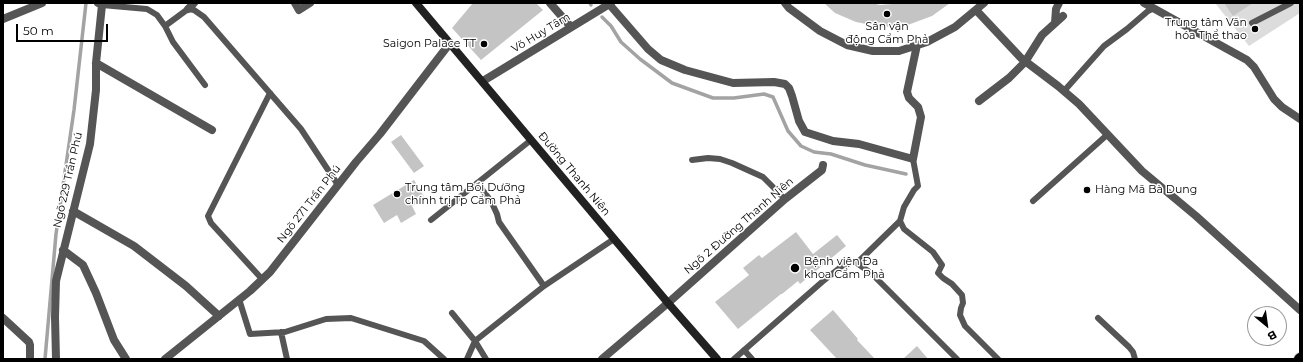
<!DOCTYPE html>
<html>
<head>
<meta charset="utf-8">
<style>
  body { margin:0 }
  #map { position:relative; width:1303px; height:362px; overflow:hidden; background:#fff; font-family:Montserrat,sans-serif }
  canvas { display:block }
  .frame { position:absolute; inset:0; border:4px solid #000; pointer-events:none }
  .north { position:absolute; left:1247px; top:306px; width:40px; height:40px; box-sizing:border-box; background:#fff; border:1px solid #999; border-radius:50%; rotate:151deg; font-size:11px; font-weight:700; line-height:16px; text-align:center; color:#000 }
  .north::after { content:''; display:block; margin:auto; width:14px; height:18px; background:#000; clip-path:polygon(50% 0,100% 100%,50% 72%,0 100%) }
  .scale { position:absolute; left:16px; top:24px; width:92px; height:18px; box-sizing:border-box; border:2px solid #000; border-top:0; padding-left:5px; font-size:12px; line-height:14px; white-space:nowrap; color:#000; -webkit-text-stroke:3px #fff; paint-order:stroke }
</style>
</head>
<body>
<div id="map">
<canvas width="1303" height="362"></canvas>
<div class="frame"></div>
<div class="north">B</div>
<div class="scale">50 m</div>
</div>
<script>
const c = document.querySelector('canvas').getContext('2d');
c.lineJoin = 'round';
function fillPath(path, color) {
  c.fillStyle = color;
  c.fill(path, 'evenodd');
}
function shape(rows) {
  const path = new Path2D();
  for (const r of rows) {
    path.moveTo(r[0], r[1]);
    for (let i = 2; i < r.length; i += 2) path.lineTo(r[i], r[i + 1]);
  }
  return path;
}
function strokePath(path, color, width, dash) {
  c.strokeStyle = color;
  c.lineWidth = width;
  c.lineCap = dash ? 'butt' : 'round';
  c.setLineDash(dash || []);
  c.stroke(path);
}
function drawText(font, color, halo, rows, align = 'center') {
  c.font = font + ' Montserrat,sans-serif';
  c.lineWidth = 3;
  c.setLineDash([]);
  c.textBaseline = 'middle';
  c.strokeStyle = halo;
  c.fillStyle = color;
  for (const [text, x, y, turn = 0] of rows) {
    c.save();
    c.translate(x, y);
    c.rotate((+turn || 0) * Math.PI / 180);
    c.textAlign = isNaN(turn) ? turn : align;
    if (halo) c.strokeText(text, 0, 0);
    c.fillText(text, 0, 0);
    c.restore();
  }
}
fillPath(shape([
  [1215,3,1300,3,1300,13,1249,46]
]), '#dcdcdc');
strokePath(shape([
  [590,3,591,5],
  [602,17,611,26,621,42,640,59,672,83,713,98,734,98,764,94,773,97,788,131,801,146,814,152,831,154,865,165,906,174],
  [45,359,56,234,74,110,86,3]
]), '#a3a3a3', 3.5);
fillPath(shape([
  [473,3,536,3,543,10,481,60,452,28],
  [824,3,872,3,880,5,904,3,950,3,932,16,905,26,882,27,856,22,835,13],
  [1224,3,1253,3,1233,16],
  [401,135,424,166,414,173,391,142],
  [414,180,425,198,412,206,416,214,401,223,397,215,384,223,373,205],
  [796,232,813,254,837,235,846,246,800,284,798,281,782,294,781,294,738,329,715,302,749,275,743,268,759,255,762,258],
  [833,310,858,339,857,340,875,359,837,359,810,330],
  [917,346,928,359,903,359]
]), '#c4c4c4');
const primary = shape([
  [1299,359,1300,358]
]);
strokePath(primary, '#dbdbdb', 12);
strokePath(shape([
  [102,5,147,9,157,15,165,26,173,42,205,85],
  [1252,23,1291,3],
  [165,26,188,9,194,10,204,17,301,129,338,185],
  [1064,91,1104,46,1127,29,1148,11,1154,8],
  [913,159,918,186,914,190,904,207,900,221,904,229,933,252,942,265,938,273,943,278,952,284,962,295,963,303,961,308,960,315,965,326,998,359],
  [692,160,708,158,720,159,732,163,763,177,785,199],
  [477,183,491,201,497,214,499,222,544,286],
  [1033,201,1108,134],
  [431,220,531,140],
  [857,263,900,221],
  [262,279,211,223,208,216,270,93],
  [239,299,250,334,285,332,326,319,351,318,424,341,444,359],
  [452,313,475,341,486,359],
  [1098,318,1129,347,1133,352,1135,359],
  [281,332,287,359],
  [744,350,752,359],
  [467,359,475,341,544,286,614,239],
  [734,359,822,282,842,266,851,262,857,263,872,274,957,359]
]), '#555', 6);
strokePath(shape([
  [295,3,299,10,310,3],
  [550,3,571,27],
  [785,3,789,8,820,31,847,45,873,51,899,51,927,42,955,27,984,3],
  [1144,3,1247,60,1254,67,1274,99,1282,107,1300,119],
  [609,4,648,49,661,60,685,70,733,83,774,82,785,84,789,88,792,96,799,121,805,132,833,141,859,144,913,159,921,117,918,107,909,98,907,92,917,45],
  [188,9,194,3],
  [976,10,1021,58,1058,86,1079,104,1142,171,1196,216,1300,310],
  [3,19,42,3],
  [1055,23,1056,9,1059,3],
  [96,63,212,130],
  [483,81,611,3],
  [979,101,1009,78,1025,62,1042,35,1063,16],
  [73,211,134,246,186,286,219,316],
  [63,250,83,265,96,293,114,340,126,359],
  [3,318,29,342,30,345,30,359],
  [56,359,55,317,56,281,90,144,96,90,96,63,102,5,98,3],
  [165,359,250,291,270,272,356,162,380,134,450,43],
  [602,359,668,303,785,199,822,170,823,165]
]), '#555', 8);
strokePath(shape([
  [416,3,668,303,717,359]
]), '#222', 8);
strokePath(primary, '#000', 10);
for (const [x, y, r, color] of [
  [887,14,4,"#000"],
  [1255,29,4,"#000"],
  [484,44,4,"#000"],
  [1087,190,4,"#000"],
  [397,194,4,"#000"],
  [795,268,5,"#000"]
]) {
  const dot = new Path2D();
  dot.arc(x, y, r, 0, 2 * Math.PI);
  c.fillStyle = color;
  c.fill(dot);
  strokePath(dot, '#fff', 1.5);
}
drawText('11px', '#000', '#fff', [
  ["Trung tâm Văn",1247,23,"right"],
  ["hóa Thể thao",1247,36,"right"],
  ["Sân vận",887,27,"center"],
  ["động Cẩm Phả",887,40,"center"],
  ["Saigon Palace TT",476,44,"right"],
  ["Trung tâm Bồi Dưỡng",405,188],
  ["chính trị Tp Cẩm Phả",405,201],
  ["Hàng Mã Bà Dung",1095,190],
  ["Bệnh viện Đa",804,262],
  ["khoa Cẩm Phả",804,275]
], 'left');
drawText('11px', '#000', '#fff', [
  ["Võ Huy Tâm",541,33,-31],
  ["Đường Thanh Niên",574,174,50],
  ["Ngõ 229 Trần Phú",68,180,-77],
  ["Ngõ 271 Trần Phú",309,204,-52],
  ["Ngõ 2 Đường Thanh Niên",739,226,-41]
]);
</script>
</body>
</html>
